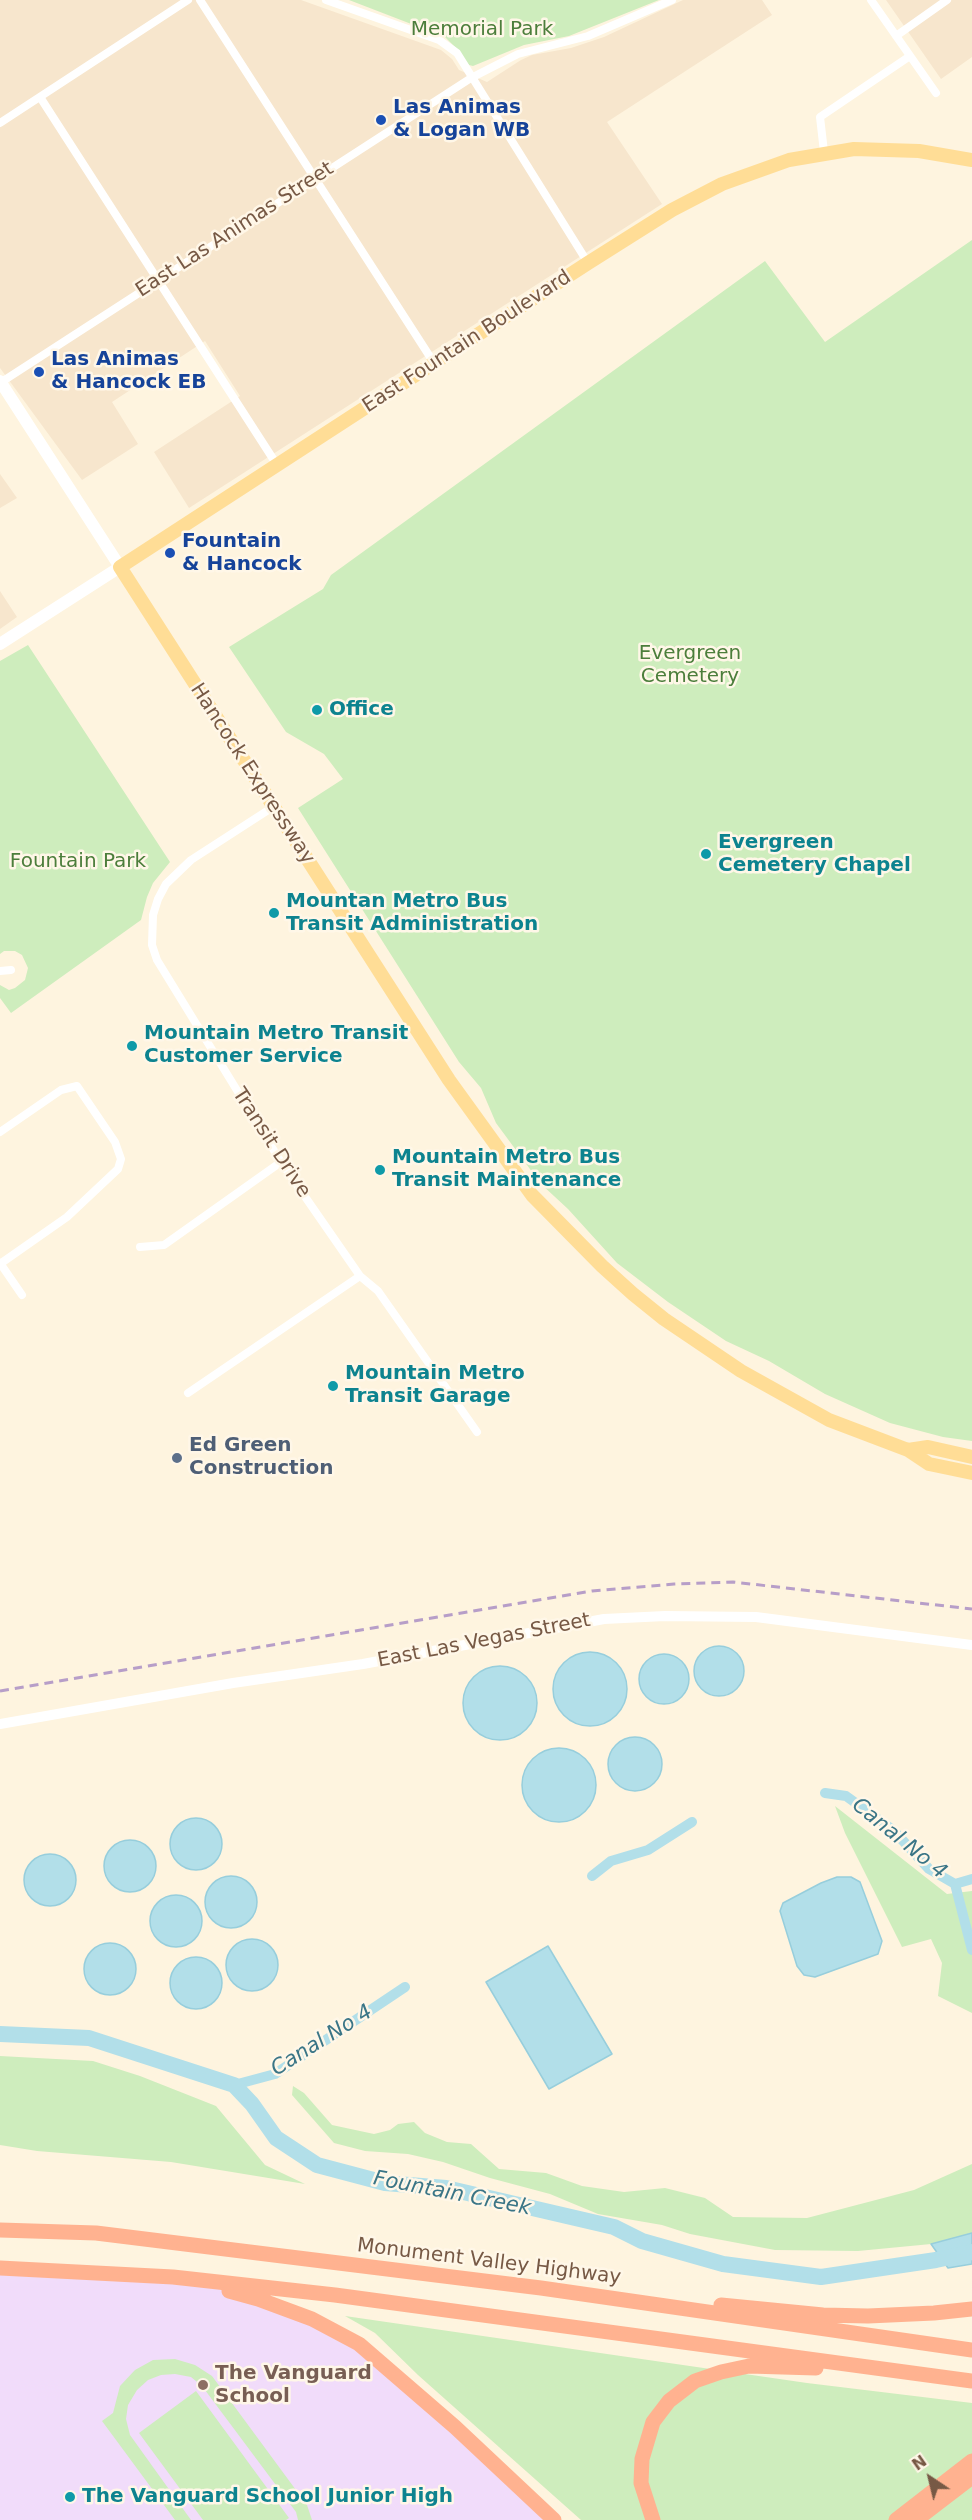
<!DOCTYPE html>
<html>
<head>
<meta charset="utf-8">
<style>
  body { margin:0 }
  #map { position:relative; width:972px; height:2520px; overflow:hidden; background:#fef4df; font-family:"DejaVu Sans",sans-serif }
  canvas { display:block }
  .north { position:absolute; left:900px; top:2448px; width:60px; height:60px; -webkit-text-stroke:4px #fff7e8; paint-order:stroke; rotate:325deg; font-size:16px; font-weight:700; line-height:24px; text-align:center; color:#775945 }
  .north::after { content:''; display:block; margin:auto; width:21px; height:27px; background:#775945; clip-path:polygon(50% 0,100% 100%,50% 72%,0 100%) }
</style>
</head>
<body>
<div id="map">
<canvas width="972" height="2520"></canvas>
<div class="north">N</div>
</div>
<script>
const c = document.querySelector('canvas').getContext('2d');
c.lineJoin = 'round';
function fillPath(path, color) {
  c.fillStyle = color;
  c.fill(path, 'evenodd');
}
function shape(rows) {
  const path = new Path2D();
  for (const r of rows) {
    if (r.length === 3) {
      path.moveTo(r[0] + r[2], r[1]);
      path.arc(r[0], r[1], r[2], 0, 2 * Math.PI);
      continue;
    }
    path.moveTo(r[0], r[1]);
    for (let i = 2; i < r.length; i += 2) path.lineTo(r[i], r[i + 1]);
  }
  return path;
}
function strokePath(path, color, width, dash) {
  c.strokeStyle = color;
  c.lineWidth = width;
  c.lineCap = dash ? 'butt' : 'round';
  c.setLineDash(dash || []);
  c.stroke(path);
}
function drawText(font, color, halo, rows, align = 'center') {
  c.font = font + ' "DejaVu Sans",sans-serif';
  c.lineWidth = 5;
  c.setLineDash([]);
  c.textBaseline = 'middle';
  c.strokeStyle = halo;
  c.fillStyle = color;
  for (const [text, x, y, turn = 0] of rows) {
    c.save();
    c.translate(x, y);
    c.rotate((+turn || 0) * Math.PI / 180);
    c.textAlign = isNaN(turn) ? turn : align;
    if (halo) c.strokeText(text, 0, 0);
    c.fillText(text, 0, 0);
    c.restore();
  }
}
fillPath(shape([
  [0,0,301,0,441,50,452,59,459,70,487,82,521,60,532,55,571,48,604,37,683,0,762,0,772,15,607,122,662,204,189,508,154,452,240,396,205,341,112,402,138,444,82,480,0,368],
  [886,0,972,0,972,57,941,79],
  [0,474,17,498,0,508],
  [0,591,17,617,0,629]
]), '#f7e6cd');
fillPath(shape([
  [0,2268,173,2277,258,2299,359,2344,554,2520,0,2520]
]), '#f1dcfa');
fillPath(shape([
  [349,0,659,0,569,36,524,45,473,66,469,65,457,49,445,37],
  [972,240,972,1441,943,1437,890,1423,825,1394,769,1361,726,1341,668,1302,617,1263,568,1209,541,1184,496,1123,481,1088,459,1062,298,808,343,779,324,754,286,732,229,647,323,589,331,575,765,261,825,342],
  [28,645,170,862,153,883,147,897,141,920,11,1013,0,998,0,985,9,990,15,988,25,980,28,968,22,955,15,951,4,951,0,954,0,661],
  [835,1806,947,1894,972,1891,972,2013,938,1996,942,1963,931,1939,902,1947,845,1833],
  [0,2056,93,2061,140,2076,216,2106,265,2165,305,2184,171,2162,37,2151,0,2145],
  [293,2086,304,2093,332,2125,374,2134,390,2130,398,2124,414,2122,425,2133,447,2142,471,2144,499,2169,546,2173,582,2186,624,2192,665,2188,705,2198,733,2217,807,2218,914,2190,972,2164,972,2235,952,2242,858,2251,775,2250,690,2234,662,2225,598,2214,550,2194,490,2178,443,2162,408,2154,365,2151,334,2143,292,2095],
  [345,2316,807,2383,972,2403,972,2520,581,2520,418,2375,375,2333],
  [175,2359,195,2365,212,2376,307,2505,312,2520,298,2520,296,2512,202,2386,191,2377,175,2374,161,2375,148,2380,137,2390,128,2405,126,2419,130,2435,191,2520,175,2520,102,2421,113,2413,120,2386,135,2370,153,2360],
  [196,2391,289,2518,286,2520,203,2520,139,2433]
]), '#ceedbd');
const water = shape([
  [719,1671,25],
  [590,1689,37],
  [664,1679,25],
  [500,1703,37],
  [635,1764,27],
  [559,1785,37],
  [196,1844,26],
  [130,1866,26],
  [50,1880,26],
  [231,1902,26],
  [837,1877,851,1877,860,1882,882,1941,878,1954,815,1977,804,1975,797,1966,780,1911,783,1903,821,1883,837,1877],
  [176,1921,26],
  [252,1965,26],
  [110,1969,26],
  [548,1946,612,2054,549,2089,486,1982,548,1946],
  [196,1983,26],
  [972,2233,972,2264,948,2268,931,2244,972,2233]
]);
fillPath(water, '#b2dfe9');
strokePath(water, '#97cedc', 1.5);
strokePath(shape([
  [825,1793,846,1796,893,1830,929,1869,955,1884,972,1879],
  [592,1876,611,1861,648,1850,692,1822],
  [955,1884,972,1950],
  [234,2085,275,2074,405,1987]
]), '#b2dfe9', 10);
strokePath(shape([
  [0,2034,89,2038,234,2085,252,2104,276,2138,317,2165,385,2183,446,2188,614,2227,642,2241,723,2264,821,2277,936,2260,972,2252]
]), '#b2dfe9', 16);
strokePath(shape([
  [200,0,434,363],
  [326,0,439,40,457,53,588,263],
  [871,0,936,93],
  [896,36,947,0],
  [40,97,277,465],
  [0,123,188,0],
  [824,152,820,117,910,56],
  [0,383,471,78,518,54,588,36,672,0],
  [273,807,191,860,166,884,158,899,153,915,152,945,157,960,281,1162,360,1276,378,1291,477,1432],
  [0,971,11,970],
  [0,1132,61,1090,77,1086,115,1142,121,1159,118,1169,67,1217,0,1264],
  [140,1247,164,1245,281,1162],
  [0,1263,22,1295],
  [188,1393,360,1276]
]), '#fff', 8);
strokePath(shape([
  [0,1724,233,1683,363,1664,604,1619,665,1616,756,1617,972,1645]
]), '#fff', 10);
strokePath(shape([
  [0,381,120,567,0,644]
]), '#fff', 12);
strokePath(shape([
  [972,160,919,151,854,149,789,160,722,184,672,210,588,263,120,567,449,1080,532,1195,602,1266,633,1294,664,1319,741,1371,829,1420,908,1450,929,1464,972,1473],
  [908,1450,928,1447,972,1457]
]), '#ffdd96', 14);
strokePath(shape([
  [0,2230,96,2233,541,2288,972,2350],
  [0,2268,173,2277,335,2295,972,2381],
  [229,2291,258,2299,312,2319,359,2344,455,2427,554,2520],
  [721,2305,823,2315,868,2316,934,2313,972,2309],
  [653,2520,641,2483,642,2459,653,2422,669,2401,695,2381,721,2372,749,2366,816,2368],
  [896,2520,972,2461],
  [916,2520,972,2477]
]), '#ffb290', 15);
strokePath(shape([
  [0,1691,592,1591,674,1584,733,1582,972,1609]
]), '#b79ec8', 3, [9, 6]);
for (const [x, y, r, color] of [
  [381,120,6,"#1a4fb4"],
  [39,372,6,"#1a4fb4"],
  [170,553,6,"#1a4fb4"],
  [317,710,6,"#0f9aa8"],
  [706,854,6,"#0f9aa8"],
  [274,913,6,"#0f9aa8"],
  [132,1046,6,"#0f9aa8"],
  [380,1170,6,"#0f9aa8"],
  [333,1386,6,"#0f9aa8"],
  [177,1458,6,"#5c6f8a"],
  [203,2385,6,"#8d6e63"],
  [70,2497,6,"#0f9aa8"]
]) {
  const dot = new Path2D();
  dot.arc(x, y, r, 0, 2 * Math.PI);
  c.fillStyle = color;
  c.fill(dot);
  strokePath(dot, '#fff7e8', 2);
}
drawText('20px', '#4c7e3b', '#fff7e8', [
  ["Memorial Park",482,30],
  ["Evergreen",690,654],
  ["Cemetery",690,677],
  ["Fountain Park",78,862]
]);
drawText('bold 20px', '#164399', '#fff7e8', [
  ["Las Animas",393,108],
  ["& Logan WB",393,131],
  ["Las Animas",51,360],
  ["& Hancock EB",51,383],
  ["Fountain",182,542],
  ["& Hancock",182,565]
], 'left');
drawText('20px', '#775945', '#fff7e8', [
  ["East Las Animas Street",235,230,-33],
  ["East Fountain Boulevard",467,342,-33],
  ["Hancock Expressway",252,774,57],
  ["Transit Drive",271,1143,57],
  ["East Las Vegas Street",484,1641,-11],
  ["Monument Valley Highway",489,2262,7]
]);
drawText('bold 20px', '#0d838f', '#fff7e8', [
  ["Office",329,710],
  ["Evergreen",718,843],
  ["Cemetery Chapel",718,866],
  ["Mountan Metro Bus",286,902],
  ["Transit Administration",286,925],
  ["Mountain Metro Transit",144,1034],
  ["Customer Service",144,1057],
  ["Mountain Metro Bus",392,1158],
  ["Transit Maintenance",392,1181],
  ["Mountain Metro",345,1374],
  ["Transit Garage",345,1397],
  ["The Vanguard School Junior High",82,2497]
], 'left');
drawText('bold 20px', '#4e5e75', '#fff7e8', [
  ["Ed Green",189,1446],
  ["Construction",189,1469]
], 'left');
drawText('bold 20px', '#785e54', '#fff7e8', [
  ["The Vanguard",215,2374],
  ["School",215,2397]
], 'left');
drawText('italic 21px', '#3a7586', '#fff7e8', [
  ["Canal No 4",899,1839,39],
  ["Canal No 4",322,2041,-32],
  ["Fountain Creek",452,2194,11]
]);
</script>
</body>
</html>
